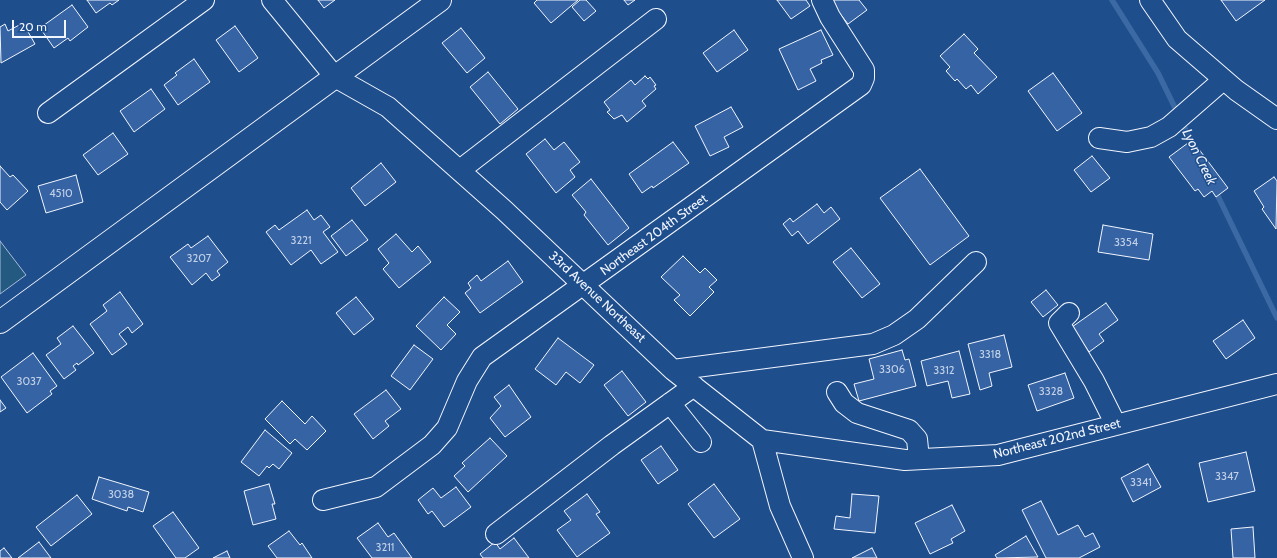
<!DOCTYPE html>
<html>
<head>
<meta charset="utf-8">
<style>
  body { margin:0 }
  #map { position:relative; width:1277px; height:558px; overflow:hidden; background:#1f4e8c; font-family:Cabin,sans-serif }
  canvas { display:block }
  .scale { position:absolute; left:12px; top:20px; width:54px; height:18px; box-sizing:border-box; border:2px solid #f2f6ff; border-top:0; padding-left:5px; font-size:12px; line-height:14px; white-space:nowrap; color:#f2f6ff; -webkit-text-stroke:3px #1f4e8c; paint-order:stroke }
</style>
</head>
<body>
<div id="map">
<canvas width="1277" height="558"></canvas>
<div class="scale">20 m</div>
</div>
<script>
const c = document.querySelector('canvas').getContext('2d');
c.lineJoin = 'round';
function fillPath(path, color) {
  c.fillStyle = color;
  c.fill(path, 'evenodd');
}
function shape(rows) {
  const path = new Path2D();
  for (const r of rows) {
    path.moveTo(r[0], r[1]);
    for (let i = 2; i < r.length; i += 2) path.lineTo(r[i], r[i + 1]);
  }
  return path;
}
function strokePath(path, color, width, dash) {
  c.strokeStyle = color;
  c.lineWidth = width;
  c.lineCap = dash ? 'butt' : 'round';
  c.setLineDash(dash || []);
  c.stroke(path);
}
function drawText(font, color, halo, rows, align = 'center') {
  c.font = font + ' Cabin,sans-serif';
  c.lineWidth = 3;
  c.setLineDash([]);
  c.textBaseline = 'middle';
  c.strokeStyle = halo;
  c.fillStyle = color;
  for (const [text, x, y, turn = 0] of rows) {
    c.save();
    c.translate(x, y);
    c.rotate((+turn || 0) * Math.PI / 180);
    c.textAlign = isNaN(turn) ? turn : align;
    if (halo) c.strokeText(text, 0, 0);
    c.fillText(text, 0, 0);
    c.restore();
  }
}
const green = shape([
  [0,241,26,275,0,294,0,241]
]);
fillPath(green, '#245a82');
strokePath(green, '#a8bbd7', 1);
strokePath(shape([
  [1112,0,1158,73,1178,114],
  [1182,122,1194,146],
  [1215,190,1277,318]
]), '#3b69a3', 5.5);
const building = shape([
  [87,0,119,0,112,5,110,3,96,13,87,0],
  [318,0,335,0,324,8,318,0],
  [537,0,578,0,551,23,534,3,537,0],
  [580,0,586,0,596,11,584,21,572,7,580,0],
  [624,0,635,0,628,5,624,0],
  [777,0,806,0,810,6,791,19,777,0],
  [834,0,859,0,867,10,848,24,831,2,834,0],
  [1221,0,1265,0,1236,21,1221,0],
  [72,5,88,27,70,41,68,38,54,48,40,28,72,5],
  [23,23,35,44,1,63,0,27,5,24,8,31,23,23],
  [235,26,258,58,239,72,216,40,235,26],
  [461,28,485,58,467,73,442,43,461,28],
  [734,30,748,50,717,72,703,53,734,30],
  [821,30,833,55,821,60,822,63,810,69,816,81,798,90,779,49,821,30],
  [964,34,978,49,974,53,997,77,978,94,971,85,966,89,957,79,955,81,946,71,950,67,940,56,964,34],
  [194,59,210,82,178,105,164,85,177,75,175,73,194,59],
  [488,72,518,109,500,124,470,87,488,72],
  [1053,73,1082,113,1057,131,1028,91,1053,73],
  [645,76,648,79,650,77,656,85,654,86,656,89,642,101,646,106,627,122,622,115,614,119,607,112,610,110,604,102,631,80,635,85,645,76],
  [151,89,165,109,134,132,120,111,151,89],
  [731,107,743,127,724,137,729,147,710,156,695,126,731,107],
  [113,133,128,154,98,175,83,155,113,133],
  [545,139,554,150,564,142,580,162,570,170,575,177,556,193,526,154,545,139],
  [1192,140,1228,188,1216,197,1212,191,1204,197,1198,189,1195,191,1169,157,1192,140],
  [673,142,689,163,653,188,652,186,642,193,629,174,673,142],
  [1092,156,1110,178,1091,192,1074,170,1092,156],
  [381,163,396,182,365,206,351,188,381,163],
  [0,166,10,177,13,175,28,191,7,210,0,202,0,166],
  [920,169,969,236,930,265,880,198,920,169],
  [76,175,83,202,46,213,38,186,76,175],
  [1274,177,1277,181,1276,229,1262,209,1264,207,1254,191,1274,177],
  [591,179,629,228,608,245,584,215,586,212,572,195,591,179],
  [817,204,824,213,831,207,840,219,808,244,798,231,792,236,783,224,790,218,793,222,817,204],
  [307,210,314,220,321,215,330,227,323,232,338,252,321,264,311,250,291,265,266,232,275,225,279,230,307,210],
  [352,220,368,240,346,256,331,236,352,220],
  [1103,225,1153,234,1149,260,1098,252,1103,225],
  [396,234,412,252,418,246,431,262,399,288,383,269,389,263,378,249,396,234],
  [208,236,228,262,217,271,220,275,212,281,206,273,192,285,170,257,188,244,191,248,208,236],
  [851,248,880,284,862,298,833,262,851,248],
  [683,256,700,273,705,268,717,280,709,287,714,292,690,316,674,300,680,295,661,277,683,256],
  [508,261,523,282,480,313,465,293,471,288,468,283,477,275,481,281,508,261],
  [1046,290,1058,305,1043,317,1031,302,1046,290],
  [120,292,143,324,132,333,128,327,119,334,127,344,112,355,90,324,107,311,103,305,120,292],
  [356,297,374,319,354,335,336,313,356,297],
  [444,297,460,312,447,325,456,334,441,350,416,326,444,297],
  [1106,303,1118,320,1099,334,1104,341,1089,352,1072,327,1106,303],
  [1243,320,1255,338,1226,359,1213,341,1243,320],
  [73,326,94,353,78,365,77,363,73,366,76,370,64,379,46,355,61,344,57,338,73,326],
  [1004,335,1012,367,989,373,992,386,980,390,968,344,1004,335],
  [558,338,594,365,580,383,566,372,556,385,535,369,558,338],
  [414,345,433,359,410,390,391,376,414,345],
  [902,350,905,360,909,359,916,386,859,401,854,384,874,379,869,359,902,350],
  [959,351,970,394,952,398,948,381,927,386,921,361,959,351],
  [33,353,57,386,50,391,52,394,27,413,1,377,33,353],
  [622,371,646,402,628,416,604,385,622,371],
  [1065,373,1074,398,1037,411,1028,385,1065,373],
  [509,385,531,417,505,437,490,418,501,406,494,397,509,385],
  [386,390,401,409,385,421,389,426,373,439,354,414,386,390],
  [0,400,6,408,0,412,0,400],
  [282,401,305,424,312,416,326,431,307,450,295,439,290,444,265,419,282,401],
  [265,430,292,453,279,469,273,464,269,468,267,466,259,476,241,462,265,430],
  [490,438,507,456,468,492,454,476,465,466,462,463,490,438],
  [661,446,678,470,658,484,641,460,661,446],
  [1246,452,1255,491,1208,502,1199,463,1246,452],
  [1148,464,1161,487,1133,502,1121,478,1148,464],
  [99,477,149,492,143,512,128,507,127,511,92,499,99,477],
  [269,484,275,504,272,504,276,519,253,525,244,491,269,484],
  [714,484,740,519,714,538,688,504,714,484],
  [456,487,471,507,444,527,432,511,428,514,418,500,433,488,441,498,456,487],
  [587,494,600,512,596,514,610,533,577,557,557,530,571,520,564,511,587,494],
  [852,494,879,496,875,533,834,529,836,516,850,518,852,494],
  [77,495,92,514,51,546,36,527,77,495],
  [1041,501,1058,535,1078,525,1085,537,1093,533,1100,547,1079,558,1046,558,1022,510,1041,501],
  [952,505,965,531,951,539,953,543,930,554,915,523,952,505],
  [173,512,199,548,185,558,176,558,153,526,173,512],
  [378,523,388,537,394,533,412,558,372,558,357,538,378,523],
  [1253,527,1255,558,1233,558,1231,529,1253,527],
  [289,531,300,545,302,543,312,558,277,558,268,546,289,531],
  [1026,536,1038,557,997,558,995,555,1026,536],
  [514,538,529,558,483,558,480,554,495,542,500,549,514,538],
  [39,542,51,558,18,558,39,542],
  [4,548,12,558,0,558,0,551,4,548],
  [872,548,877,558,852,558,872,548],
  [227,551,230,558,213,558,227,551]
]);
fillPath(building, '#3563a3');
strokePath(building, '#f2f6ff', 1);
const minor = shape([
  [272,0,335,77,388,107,504,210,673,370,762,440,780,506,803,558],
  [1150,0,1177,39,1236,90,1277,119],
  [48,113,204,0],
  [1099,138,1127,142,1151,137,1169,127,1223,80],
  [460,170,656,19],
  [1069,313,1059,323,1094,381,1116,425],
  [673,370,873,344,894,335,917,319,976,262],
  [837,392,844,403,857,413,909,430,917,439,919,459],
  [670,403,701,442],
  [762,440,905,460,998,455,1277,384],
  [323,500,376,487,432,445,447,428,467,381,482,357,861,85,864,78,864,70,830,17,822,0],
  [496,534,612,445,694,386]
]);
const major = shape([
  [0,322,440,0]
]);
strokePath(minor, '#f2f6ff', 22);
strokePath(major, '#f2f6ff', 24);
strokePath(minor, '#1f4e8c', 20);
strokePath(major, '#1f4e8c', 22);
drawText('11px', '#c3d1e8', null, [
  ["4510",61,194],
  ["3221",301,241],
  ["3354",1126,243],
  ["3207",199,259],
  ["3318",990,355],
  ["3306",892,370],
  ["3312",944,371],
  ["3037",29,382],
  ["3328",1051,392],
  ["3347",1227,477],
  ["3341",1141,483],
  ["3038",121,495],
  ["3211",385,548]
]);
drawText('13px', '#f2f6ff', '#1f4e8c', [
  ["Northeast 204th Street",654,235,-36],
  ["33rd Avenue Northeast",597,297,43],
  ["Northeast 202nd Street",1057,439,-14]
]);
drawText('italic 14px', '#f2f6ff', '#1f4e8c', [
  ["Lyon Creek",1199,157,64]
]);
</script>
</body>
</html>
